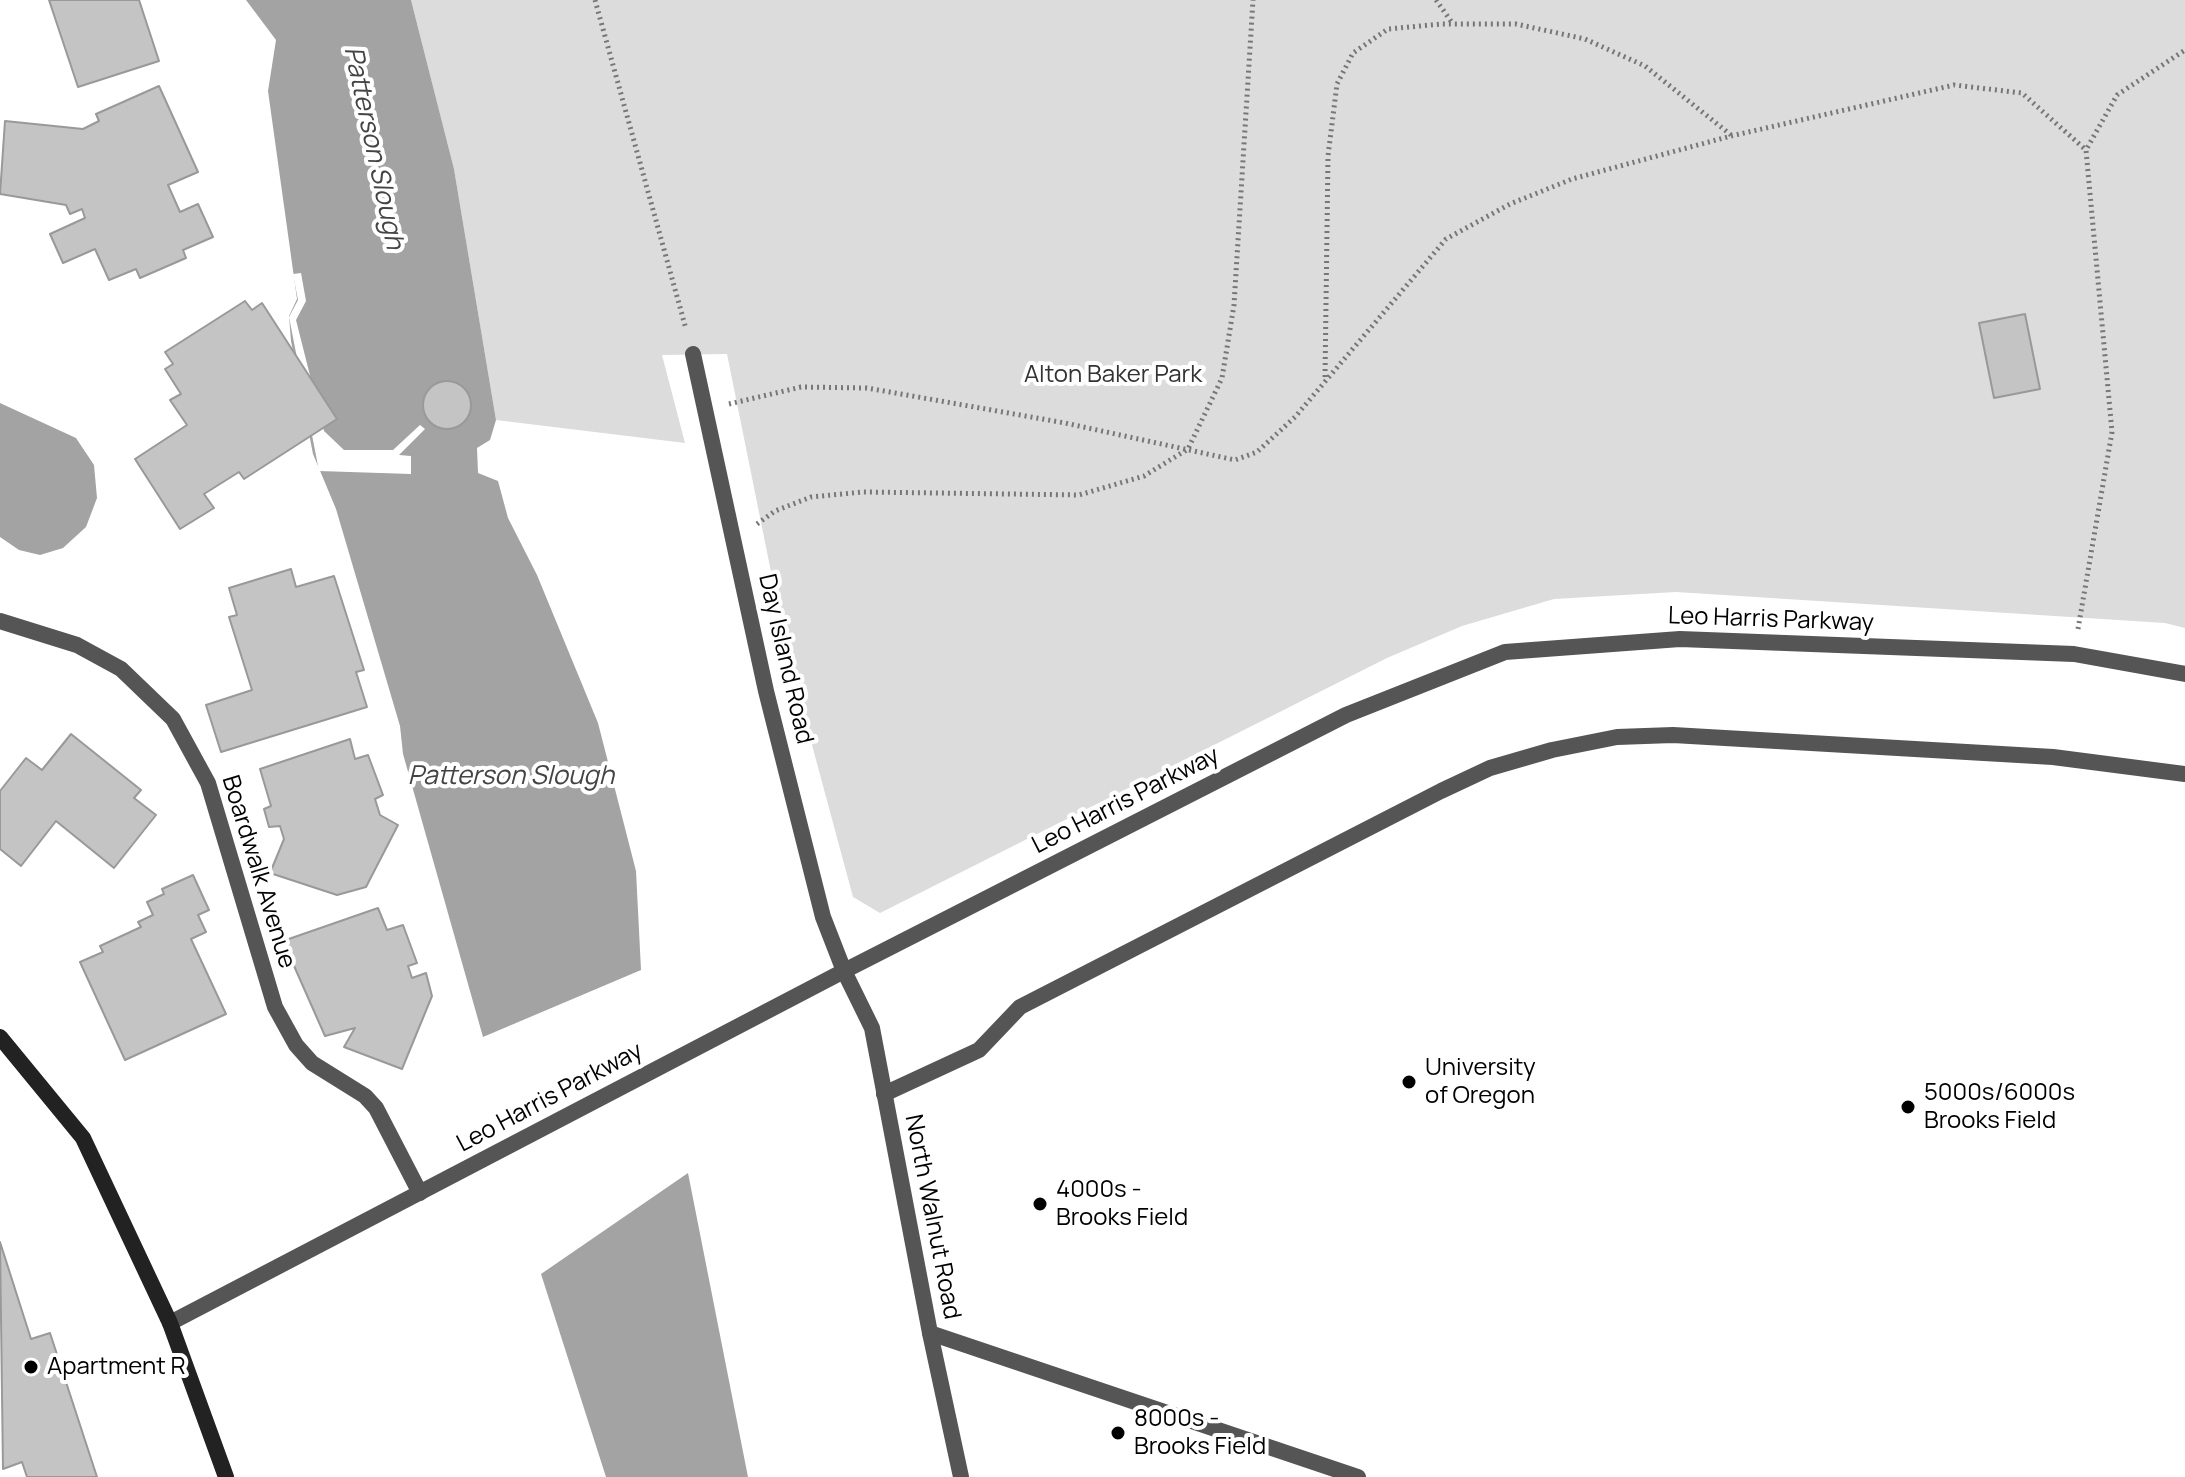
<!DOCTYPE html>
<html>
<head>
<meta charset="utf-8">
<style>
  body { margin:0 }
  canvas { display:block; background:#fff }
</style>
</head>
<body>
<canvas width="2185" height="1477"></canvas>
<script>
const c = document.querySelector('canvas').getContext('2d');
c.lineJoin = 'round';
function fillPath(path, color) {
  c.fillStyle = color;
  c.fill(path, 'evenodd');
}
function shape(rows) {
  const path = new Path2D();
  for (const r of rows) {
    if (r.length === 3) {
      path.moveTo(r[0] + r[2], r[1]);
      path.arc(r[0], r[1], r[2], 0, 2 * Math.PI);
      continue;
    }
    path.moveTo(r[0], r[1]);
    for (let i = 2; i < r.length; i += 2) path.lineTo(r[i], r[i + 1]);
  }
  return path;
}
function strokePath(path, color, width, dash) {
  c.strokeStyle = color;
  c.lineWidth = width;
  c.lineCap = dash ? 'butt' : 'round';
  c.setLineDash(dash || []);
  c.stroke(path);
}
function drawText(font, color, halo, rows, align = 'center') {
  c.font = font + ' Manrope,sans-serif';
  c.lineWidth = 8;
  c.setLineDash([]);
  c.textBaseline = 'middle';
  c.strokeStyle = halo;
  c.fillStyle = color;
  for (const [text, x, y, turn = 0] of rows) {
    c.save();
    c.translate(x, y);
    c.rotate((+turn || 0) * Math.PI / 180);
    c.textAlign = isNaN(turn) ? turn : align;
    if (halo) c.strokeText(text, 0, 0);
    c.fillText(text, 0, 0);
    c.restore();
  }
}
fillPath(shape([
  [411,0,2185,0,2185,628,2165,623,1676,592,1554,599,1462,626,1387,658,880,913,853,897,788,656,727,354,662,355,685,443,496,420,454,169]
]), '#dcdcdc');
fillPath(shape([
  [246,0,411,0,454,169,496,420,490,440,477,448,478,473,498,481,508,518,537,575,598,723,636,871,641,970,483,1037,403,754,400,726,336,509,313,454,291,341,289,316,297,299,268,91,276,40],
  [0,403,76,438,94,465,97,498,86,527,63,548,40,555,19,550,0,537],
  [688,1173,748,1477,606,1477,541,1274]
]), '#a3a3a3');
fillPath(shape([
  [301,273,306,301,296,320,324,431,344,450,393,450,420,425,425,429,399,455,411,456,411,474,319,471,289,317,298,300,293,274]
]), '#fff');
const building = shape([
  [49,0,139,0,159,61,78,87,49,0],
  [159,86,198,172,168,185,180,212,198,204,213,237,183,250,186,258,140,278,136,269,109,280,95,249,63,263,50,234,85,218,82,209,70,214,66,205,0,194,5,121,83,129,99,121,96,114,159,86],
  [245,301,252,310,262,303,337,419,244,479,239,472,204,494,214,508,180,529,135,459,187,425,170,400,181,394,165,369,173,364,165,352,245,301],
  [2025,314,2040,389,1994,398,1979,323,2025,314],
  [447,405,24],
  [291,569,296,587,334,576,364,670,356,672,367,707,221,752,206,705,252,690,229,617,237,615,229,588,291,569],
  [71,734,141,790,134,798,156,815,114,868,56,821,21,866,0,849,0,791,26,758,42,770,71,734],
  [350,739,355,759,368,755,383,795,375,799,380,815,398,825,366,887,337,895,270,873,284,839,280,826,269,827,264,809,271,806,260,769,350,739],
  [193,875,209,910,198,915,206,932,191,939,226,1014,125,1060,80,962,103,952,100,946,141,927,138,922,153,915,147,902,164,894,162,889,193,875],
  [378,908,387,930,403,925,417,963,408,966,412,978,426,973,432,996,402,1069,344,1047,355,1028,325,1036,283,941,378,908],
  [0,1242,31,1339,50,1333,97,1477,27,1477,22,1462,3,1469,0,1242]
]);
fillPath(building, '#c4c4c4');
strokePath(building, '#999', 2);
strokePath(shape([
  [595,0,686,329],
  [1436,0,1453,24],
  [1325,377,1328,156,1337,84,1353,53,1388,29,1441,24,1516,24,1585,39,1645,66,1731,135],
  [729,404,801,387,867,388,1065,423,1235,460,1257,452,1295,417,1446,239,1510,204,1572,179,1731,136,1954,85,2022,93,2086,150],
  [757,524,775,511,811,497,863,492,1079,495,1144,476,1188,449,1222,378,1234,305,1253,0],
  [2078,629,2112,432,2086,150,2117,95,2185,50]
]), '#777', 5, [2, 4]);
strokePath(shape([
  [693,354,766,691,823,917,844,971],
  [884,1094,979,1050,1020,1007,1441,791,1490,768,1552,750,1617,737,1673,735,2053,757,2185,774],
  [930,1333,1358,1477]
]), '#555', 16);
strokePath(shape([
  [0,621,77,645,121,669,173,719,208,783,275,1007,296,1045,312,1063,365,1096,376,1108,420,1193],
  [844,971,872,1028,930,1333,961,1477]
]), '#555', 16);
strokePath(shape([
  [170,1323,844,971,1346,715,1505,652,1680,639,2074,654,2185,674]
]), '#555', 16);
strokePath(shape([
  [0,1037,83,1138,170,1323,226,1477]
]), '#222', 16);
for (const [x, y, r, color] of [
  [1409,1082,8,"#000"],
  [1908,1107,8,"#000"],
  [1040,1204,8,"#000"],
  [31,1367,8,"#000"],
  [1118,1433,8,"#000"]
]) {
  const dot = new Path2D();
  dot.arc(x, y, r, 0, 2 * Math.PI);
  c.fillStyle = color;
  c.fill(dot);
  strokePath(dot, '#fff', 3);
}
drawText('24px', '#333', '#fff', [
  ["Alton Baker Park",1113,375]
]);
drawText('24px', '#000', '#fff', [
  ["Leo Harris Parkway",1771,620,2],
  ["Day Island Road",785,659,77],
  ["Leo Harris Parkway",1126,801,-27],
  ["Boardwalk Avenue",258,872,73],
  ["Leo Harris Parkway",550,1098,-28],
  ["North Walnut Road",932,1217,79]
]);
drawText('24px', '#000', '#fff', [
  ["University",1425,1068],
  ["of Oregon",1425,1096],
  ["5000s/6000s",1924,1093],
  ["Brooks Field",1924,1121],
  ["4000s -",1056,1190],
  ["Brooks Field",1056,1218],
  ["Apartment R",47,1367],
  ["8000s -",1134,1419],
  ["Brooks Field",1134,1447]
], 'left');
drawText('italic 26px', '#444', '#fff', [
  ["Patterson Slough",373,148,78],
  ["Patterson Slough",511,777]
]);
</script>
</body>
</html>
